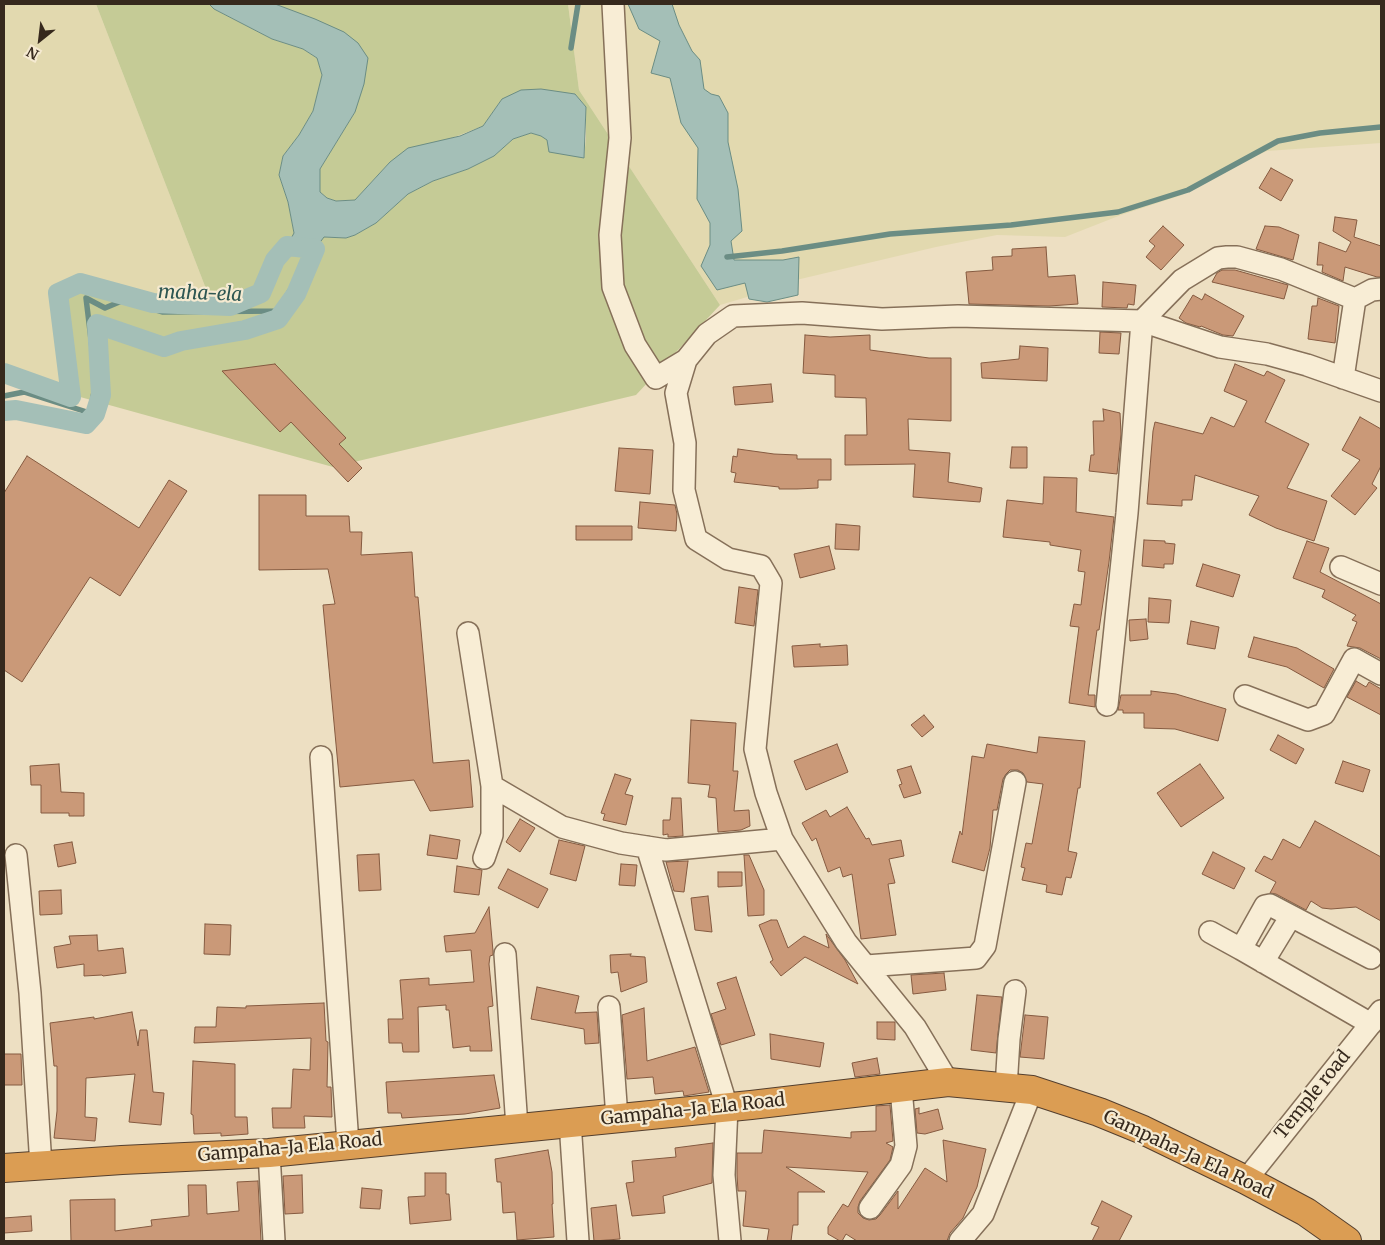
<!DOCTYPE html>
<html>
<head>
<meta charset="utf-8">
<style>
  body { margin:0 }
  #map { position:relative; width:1385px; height:1245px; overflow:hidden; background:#eddfc2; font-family:Merriweather,serif }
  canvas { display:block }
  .frame { position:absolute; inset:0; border:5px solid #36291d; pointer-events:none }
  .north { position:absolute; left:15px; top:15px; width:50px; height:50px; -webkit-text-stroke:4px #f5ead1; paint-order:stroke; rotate:209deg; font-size:14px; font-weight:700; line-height:20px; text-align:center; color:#36291d }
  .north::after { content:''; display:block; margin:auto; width:18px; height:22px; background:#36291d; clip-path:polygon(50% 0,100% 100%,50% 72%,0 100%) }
</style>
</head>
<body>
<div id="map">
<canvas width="1385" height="1245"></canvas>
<div class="frame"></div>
<div class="north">N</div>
</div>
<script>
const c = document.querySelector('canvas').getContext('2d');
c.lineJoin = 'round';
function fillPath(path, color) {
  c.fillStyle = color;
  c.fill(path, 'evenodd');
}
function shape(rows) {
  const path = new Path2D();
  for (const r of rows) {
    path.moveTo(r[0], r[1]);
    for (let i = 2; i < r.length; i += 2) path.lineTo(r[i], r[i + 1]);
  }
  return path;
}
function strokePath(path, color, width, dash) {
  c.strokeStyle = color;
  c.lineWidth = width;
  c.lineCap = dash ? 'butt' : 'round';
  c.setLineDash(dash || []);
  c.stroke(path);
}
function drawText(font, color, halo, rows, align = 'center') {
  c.font = font + ' Merriweather,serif';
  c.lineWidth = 4.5;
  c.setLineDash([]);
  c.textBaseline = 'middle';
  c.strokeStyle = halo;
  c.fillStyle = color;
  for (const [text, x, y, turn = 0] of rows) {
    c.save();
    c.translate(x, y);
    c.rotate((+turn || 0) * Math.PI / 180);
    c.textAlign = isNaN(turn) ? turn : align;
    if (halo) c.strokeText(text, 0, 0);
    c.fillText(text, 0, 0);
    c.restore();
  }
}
fillPath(shape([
  [4,4,96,4,208,294,153,303,80,284,58,294,71,397,4,373],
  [568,4,1381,4,1381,143,1267,151,1234,166,1182,195,1121,215,1065,237,997,235,936,247,775,285,754,295,720,305,579,90]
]), '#e2d9af');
fillPath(shape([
  [96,4,209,4,214,9,272,39,303,49,317,58,322,75,313,111,299,135,283,156,279,175,288,202,294,233,324,237,346,238,355,235,376,223,408,194,433,181,468,169,494,156,513,139,531,133,541,136,584,158,586,138,586,107,575,94,558,93,502,99,483,126,390,162,355,200,336,201,327,198,320,192,320,169,355,112,285,8,275,4,568,4,579,90,720,305,636,395,333,467,73,395,58,293,77,280,154,303,208,294]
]), '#c5cb96');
const water = shape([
  [209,4,275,4,315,19,344,32,358,43,368,58,364,84,355,112,320,169,320,192,327,198,336,201,355,200,390,162,408,148,460,136,483,126,502,99,521,90,541,89,575,94,586,107,584,158,549,152,547,140,541,136,531,133,513,139,494,156,468,169,433,181,408,194,376,223,355,235,346,238,324,237,315,249,287,246,294,233,288,202,279,175,283,156,299,135,313,111,322,75,317,58,303,49,272,39,214,9,209,4],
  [628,4,672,4,679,25,692,51,700,60,704,89,711,94,719,96,728,113,728,142,738,189,742,231,731,241,734,260,783,260,799,257,798,295,767,302,749,299,745,283,717,290,701,266,710,245,710,223,697,199,698,148,681,123,670,78,651,73,660,41,639,29,628,4]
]);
fillPath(water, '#a4bfb7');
strokePath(water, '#6b8d84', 1);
strokePath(shape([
  [571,48,578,4],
  [727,257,782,251,890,234,1011,225,1118,212,1188,190,1278,141,1320,133,1381,127],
  [4,396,24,392,90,413,96,381,86,298,105,308,124,300,163,312,277,311,298,278,312,243]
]), '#6b8d84', 5.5);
strokePath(shape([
  [4,373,71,397,58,293,80,283,153,303,230,306,261,293,275,260,287,246,315,249,296,294,278,319,245,330,181,341,164,347,97,324,101,395,95,414,86,424,16,410,4,411]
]), '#a4bfb7', 20);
const building = shape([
  [1271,168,1293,180,1281,201,1259,188,1271,168],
  [1335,217,1357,220,1354,237,1381,246,1381,277,1377,277,1345,267,1343,281,1322,272,1323,265,1317,265,1319,242,1346,252,1351,242,1333,231,1335,217],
  [1163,226,1184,245,1161,270,1146,257,1155,246,1149,241,1163,226],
  [1265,226,1279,227,1299,235,1293,260,1256,249,1265,226],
  [1046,247,1048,277,1075,275,1078,304,1049,306,969,304,966,272,993,270,992,257,1012,256,1012,249,1046,247],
  [1222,270,1235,270,1288,285,1284,299,1212,282,1217,273,1222,270],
  [1103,282,1136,285,1134,305,1128,304,1127,308,1102,307,1103,282],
  [1205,294,1244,316,1233,336,1223,335,1201,326,1200,327,1186,323,1179,318,1193,295,1202,300,1205,294],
  [1318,298,1339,306,1335,343,1308,339,1312,306,1317,306,1318,298],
  [1100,332,1121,333,1119,354,1099,353,1100,332],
  [805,335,830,337,870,335,870,350,929,358,951,358,951,421,908,419,909,450,950,453,948,482,982,488,980,502,913,497,915,464,845,465,845,435,867,435,866,398,835,397,835,375,803,373,805,335],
  [1020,346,1048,348,1047,381,982,378,981,363,1019,359,1020,346],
  [275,364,346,438,339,444,362,468,348,482,291,422,280,432,222,371,275,364],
  [1235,364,1264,376,1267,371,1285,380,1265,422,1309,444,1287,488,1327,501,1314,541,1276,528,1249,515,1259,496,1195,475,1192,500,1182,500,1182,506,1147,504,1153,431,1155,422,1203,434,1211,417,1234,427,1247,401,1224,391,1235,364],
  [771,384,773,402,735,405,733,387,771,384],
  [1103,409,1120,413,1121,434,1117,474,1089,471,1091,455,1094,455,1093,421,1104,421,1103,409],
  [1360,417,1381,429,1381,466,1372,484,1377,488,1355,515,1331,496,1360,460,1342,450,1360,417],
  [1012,447,1027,447,1027,468,1010,468,1012,447],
  [619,448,653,450,650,494,615,491,619,448],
  [738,449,774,454,797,455,797,459,831,459,831,480,818,480,818,488,797,489,779,489,779,487,734,482,736,473,731,472,733,456,737,457,738,449],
  [27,456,139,528,169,480,187,491,120,596,90,577,22,682,4,670,4,493,27,456],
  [1044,477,1077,478,1076,512,1114,517,1109,562,1099,630,1097,630,1088,695,1095,695,1095,707,1069,703,1079,627,1070,626,1074,604,1081,605,1085,572,1078,571,1081,550,1050,545,1050,542,1003,537,1007,500,1043,504,1044,477],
  [259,495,306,495,306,516,349,516,350,532,362,532,361,555,412,552,415,597,418,597,433,763,469,760,473,807,430,811,414,780,340,787,323,605,335,604,328,569,259,570,259,495],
  [640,502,675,505,677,514,676,531,638,528,640,502],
  [836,524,860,526,859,550,835,549,836,524],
  [576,526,632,526,632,540,576,540,576,526],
  [1144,540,1165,541,1165,543,1175,544,1173,564,1164,564,1164,568,1142,566,1144,540],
  [1307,541,1329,548,1320,572,1381,604,1381,659,1360,648,1347,646,1357,622,1352,620,1356,615,1322,597,1325,590,1293,578,1307,541],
  [829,546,835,569,800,578,794,554,829,546],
  [1203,564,1240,575,1233,597,1196,586,1203,564],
  [739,587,758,590,754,626,735,623,739,587],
  [1149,598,1171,600,1169,623,1148,622,1149,598],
  [1146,619,1148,639,1130,641,1129,620,1146,619],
  [1191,621,1219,627,1215,649,1187,644,1191,621],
  [1254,637,1297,648,1334,669,1324,688,1287,667,1248,657,1254,637],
  [820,644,820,647,847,645,848,665,794,667,792,646,820,644],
  [1356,681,1366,687,1369,682,1381,689,1381,715,1347,697,1356,681],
  [1151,691,1176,694,1226,709,1218,741,1175,729,1144,728,1144,713,1123,713,1123,710,1118,710,1121,695,1151,695,1151,691],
  [924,715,934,727,922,737,911,725,924,715],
  [691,720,736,723,733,771,738,771,734,811,749,810,750,826,741,830,718,832,716,798,708,797,710,785,688,783,691,720],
  [1278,735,1304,749,1296,764,1270,750,1278,735],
  [1039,737,1085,741,1080,788,1078,788,1068,851,1077,853,1071,878,1066,877,1062,895,1046,892,1047,885,1022,880,1025,868,1021,867,1026,843,1032,844,1043,784,1027,782,1023,773,1018,770,1010,770,1006,774,1003,779,997,810,993,810,990,848,984,871,952,862,960,831,962,835,972,756,984,758,987,744,1037,753,1039,737],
  [837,744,848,772,806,790,794,761,837,744],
  [1343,761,1370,770,1363,792,1335,783,1343,761],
  [59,764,61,792,84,793,84,816,69,816,69,813,41,813,41,785,31,785,30,766,59,764],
  [1200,764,1224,798,1181,827,1157,793,1200,764],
  [911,766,921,793,904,798,899,785,902,784,897,770,911,766],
  [615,774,631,779,625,794,633,796,626,825,603,820,605,814,601,813,615,774],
  [672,798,681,798,683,836,668,837,668,834,663,835,663,820,670,820,672,798],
  [847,807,866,839,869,838,872,845,901,840,904,856,889,859,895,883,888,884,896,935,861,939,852,874,843,877,840,867,828,872,816,838,812,841,802,823,826,810,830,817,847,807],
  [520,819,535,828,520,852,506,842,520,819],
  [1315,821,1381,857,1381,921,1356,907,1331,909,1322,908,1311,901,1306,910,1276,894,1270,893,1276,882,1255,871,1264,856,1272,860,1283,839,1300,848,1315,821],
  [430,835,460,840,457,859,427,855,430,835],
  [559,840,585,846,576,881,550,874,559,840],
  [72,842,76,863,58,867,54,845,72,842],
  [1213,852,1245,868,1234,889,1202,874,1213,852],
  [379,854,381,890,359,891,357,855,379,854],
  [744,855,749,855,764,890,764,915,748,916,744,855],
  [688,861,684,892,674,891,666,862,688,861],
  [621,864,637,865,635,886,619,885,621,864],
  [457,866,482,870,479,895,454,892,457,866],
  [508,869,548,889,538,908,498,888,508,869],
  [718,872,742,872,742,886,718,887,718,872],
  [61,890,62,914,40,915,39,891,61,890],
  [708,896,712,932,695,930,691,898,708,896],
  [489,907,493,951,493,955,490,956,489,964,493,1006,488,1007,492,1051,470,1051,470,1046,453,1048,449,1010,446,1010,446,1005,418,1007,419,1052,403,1052,402,1043,389,1043,388,1019,403,1019,400,980,429,978,429,985,474,982,471,950,446,952,444,936,475,933,489,907],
  [771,920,777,920,788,948,804,936,829,948,826,934,845,960,858,984,805,957,781,976,770,962,773,960,759,925,771,920],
  [205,924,231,925,230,955,204,954,205,924],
  [97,935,98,951,123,948,126,973,103,976,102,975,84,976,84,964,57,968,54,947,71,944,69,936,97,935],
  [631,954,630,956,645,957,647,982,621,992,618,972,611,973,610,955,631,954],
  [944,973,946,990,913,994,911,975,944,973],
  [736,977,755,1035,721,1045,711,1014,726,1009,717,983,736,977],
  [537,987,579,996,575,1013,597,1012,599,1043,585,1044,584,1029,531,1019,537,987],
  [977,995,1002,997,996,1053,971,1050,977,995],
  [324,1003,326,1041,328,1042,327,1087,331,1087,332,1117,304,1116,305,1128,273,1128,272,1108,291,1108,293,1069,310,1070,311,1038,194,1043,195,1027,216,1027,217,1007,246,1008,246,1006,324,1003],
  [644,1008,647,1061,695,1047,709,1092,684,1096,683,1091,655,1094,653,1077,627,1079,622,1015,644,1008],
  [132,1012,138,1046,140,1030,147,1030,153,1092,164,1093,161,1125,129,1122,135,1074,86,1078,85,1117,97,1118,95,1141,54,1138,57,1111,57,1066,54,1066,50,1023,94,1017,94,1019,132,1012],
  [1025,1015,1048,1017,1044,1059,1020,1057,1025,1015],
  [877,1022,895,1022,895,1040,877,1039,877,1022],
  [770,1034,824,1043,820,1067,771,1059,770,1034],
  [4,1054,21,1054,22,1085,4,1085,4,1054],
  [877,1058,880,1074,855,1077,852,1063,877,1058],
  [193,1061,235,1064,235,1117,247,1117,248,1134,221,1136,221,1133,194,1134,193,1115,191,1114,193,1061],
  [494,1075,500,1108,465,1114,402,1118,401,1113,388,1113,386,1082,494,1075],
  [890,1105,893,1141,886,1143,893,1147,890,1160,860,1201,858,1207,858,1213,863,1218,869,1220,876,1219,880,1215,898,1191,898,1209,925,1168,947,1182,943,1140,986,1149,977,1187,963,1218,950,1233,947,1241,857,1241,846,1234,842,1241,840,1241,828,1234,828,1227,843,1204,848,1207,868,1172,786,1167,825,1192,798,1192,798,1225,793,1225,791,1241,767,1241,769,1229,743,1226,746,1191,738,1191,737,1175,737,1153,762,1153,764,1130,851,1138,851,1132,876,1131,876,1106,890,1105],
  [919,1108,919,1114,938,1109,943,1129,925,1134,917,1133,915,1109,919,1108],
  [713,1143,712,1183,663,1196,665,1213,632,1216,626,1183,634,1182,632,1161,676,1157,675,1148,713,1143],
  [548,1150,552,1172,553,1204,552,1204,554,1237,517,1240,515,1212,503,1213,501,1182,497,1182,495,1159,548,1150],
  [425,1173,446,1173,446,1194,449,1194,451,1220,410,1224,408,1197,425,1196,425,1173],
  [302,1175,303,1213,285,1214,283,1176,302,1175],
  [258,1181,261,1241,71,1241,70,1200,115,1199,115,1231,152,1226,151,1220,189,1216,188,1185,206,1185,207,1214,239,1211,237,1182,258,1181],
  [362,1188,382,1190,380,1209,360,1208,362,1188],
  [1102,1201,1132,1216,1119,1241,1092,1241,1099,1227,1091,1224,1102,1201],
  [616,1205,620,1239,594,1241,591,1208,616,1205],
  [31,1216,32,1231,4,1233,4,1218,31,1216]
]);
fillPath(building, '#ca9978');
strokePath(building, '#855a40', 1);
const minor = shape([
  [613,4,620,138,610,235,613,287,635,345,656,378,686,360],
  [1343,378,1355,299,1372,290,1381,289],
  [1341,567,1381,584],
  [468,633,492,786,562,827,621,843,666,850,782,839],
  [1245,696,1308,720,1324,714,1354,659,1381,674],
  [1107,705,1127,513,1142,321,1182,280,1218,258,1227,257,1237,257,1281,269,1355,299],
  [321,757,348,1144],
  [647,847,727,1107,724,1175,730,1241],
  [16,855,30,993,41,1166],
  [484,858,492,835,492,786],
  [1210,932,1241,949],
  [505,954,517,1127],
  [1263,962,1291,916],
  [866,966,976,958,985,946,1015,782],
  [609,1007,617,1118],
  [1371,1024,1241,949,1265,906,1270,905,1371,958],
  [948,1082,915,1027,846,942,782,839,766,793,755,749,771,583,761,566,728,559,696,539,684,490,685,443,676,393,686,360,707,334,733,316,802,313,882,319,958,316,1142,321,1220,347,1267,354,1307,365,1381,391],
  [1006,1088,1009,1039,1015,991],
  [570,1122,578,1241],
  [269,1153,274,1241],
  [1246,1180,1381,1011],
  [870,1208,901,1165,906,1146,901,1088],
  [960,1241,983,1214,1032,1090]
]);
const highway = shape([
  [4,1168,122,1160,269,1153,751,1105,948,1082,1032,1090,1099,1112,1143,1130,1246,1180,1306,1212,1347,1241]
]);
strokePath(minor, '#867059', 24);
strokePath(highway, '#543f2e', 30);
strokePath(minor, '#f8edd5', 21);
strokePath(highway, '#db9d53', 28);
drawText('18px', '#36291d', '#f5ead1', [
  ["Temple road",1313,1095,-51],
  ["Gampaha-Ja Ela Road",693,1110,-6],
  ["Gampaha-Ja Ela Road",290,1148,-5],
  ["Gampaha-Ja Ela Road",1188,1155,25]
]);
drawText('italic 19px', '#2d5652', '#f5ead1', [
  ["maha-ela",200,294,2]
]);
</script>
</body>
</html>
